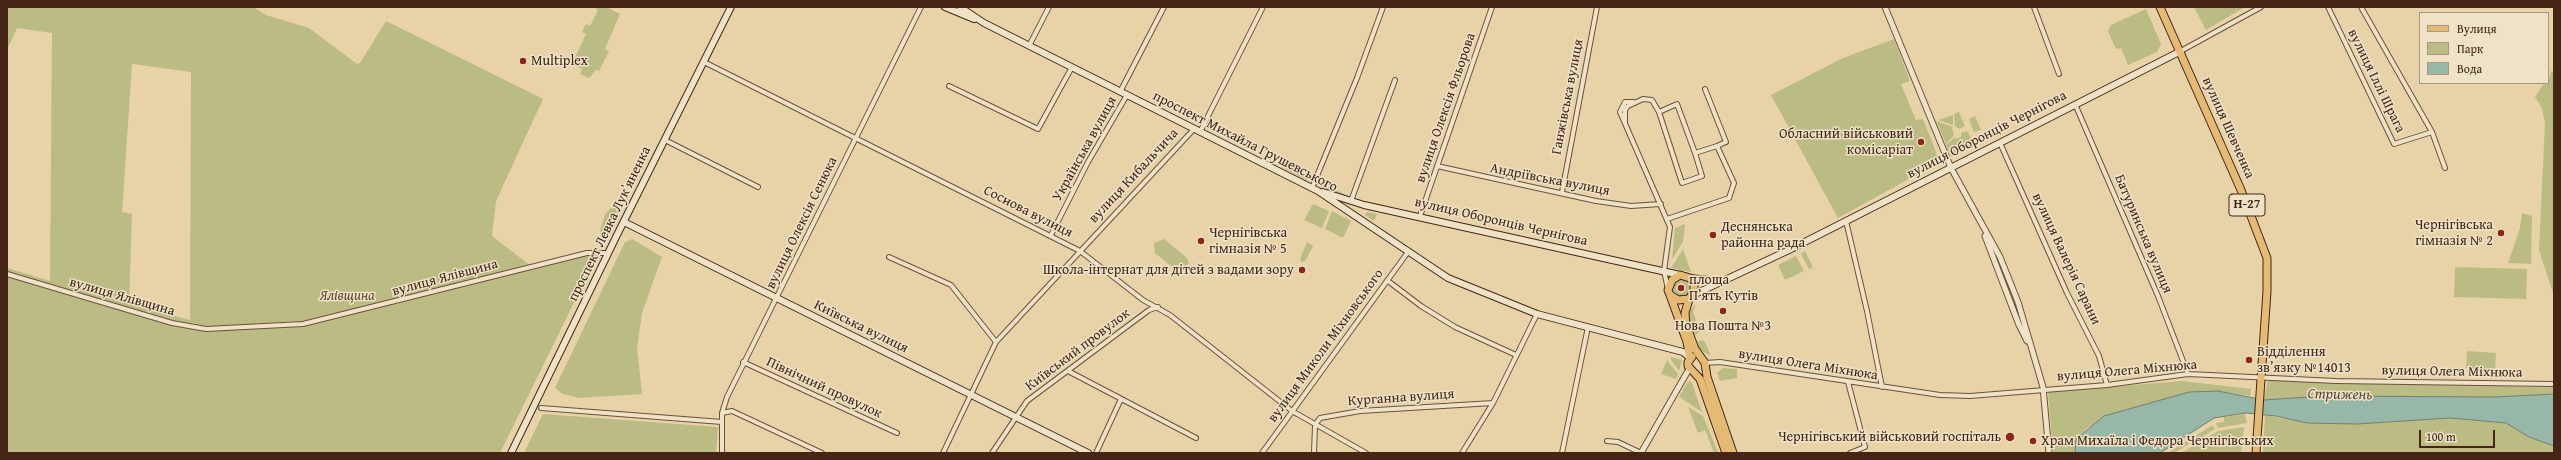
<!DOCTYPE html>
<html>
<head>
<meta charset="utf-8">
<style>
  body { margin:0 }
  #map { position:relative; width:2561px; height:460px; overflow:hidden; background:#e8d3a9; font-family:"Gentium Book Plus",serif }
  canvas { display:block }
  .frame { position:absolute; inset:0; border:8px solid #442516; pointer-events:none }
  .legend { position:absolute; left:2419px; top:12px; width:130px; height:72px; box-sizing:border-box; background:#f0e2c7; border:1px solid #ab9680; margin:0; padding:5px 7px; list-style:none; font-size:12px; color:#442516 }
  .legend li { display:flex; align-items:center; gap:8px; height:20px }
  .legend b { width:20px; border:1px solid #ab9680 }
  .scale { position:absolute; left:2419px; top:430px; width:76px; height:18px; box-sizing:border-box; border:2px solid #442516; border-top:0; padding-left:5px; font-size:12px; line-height:14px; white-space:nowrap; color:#442516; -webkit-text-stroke:3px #f0e2c7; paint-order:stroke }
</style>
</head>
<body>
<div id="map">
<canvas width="2561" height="460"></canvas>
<div class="frame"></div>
<ul class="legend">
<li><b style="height:5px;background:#e4ba74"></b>Вулиця</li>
<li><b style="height:11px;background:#bbbb84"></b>Парк</li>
<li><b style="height:11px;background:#97b8a8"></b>Вода</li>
</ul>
<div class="scale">100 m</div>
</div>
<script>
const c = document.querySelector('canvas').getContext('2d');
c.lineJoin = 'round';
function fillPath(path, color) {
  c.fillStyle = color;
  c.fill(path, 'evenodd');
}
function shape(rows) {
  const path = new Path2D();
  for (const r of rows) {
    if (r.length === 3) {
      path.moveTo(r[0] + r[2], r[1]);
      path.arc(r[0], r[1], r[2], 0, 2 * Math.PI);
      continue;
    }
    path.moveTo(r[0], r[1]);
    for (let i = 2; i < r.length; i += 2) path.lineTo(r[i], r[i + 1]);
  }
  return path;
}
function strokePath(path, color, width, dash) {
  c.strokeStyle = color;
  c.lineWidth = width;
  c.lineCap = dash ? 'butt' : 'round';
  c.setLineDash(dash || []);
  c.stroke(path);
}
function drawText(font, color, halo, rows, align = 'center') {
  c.font = font + ' "Gentium Book Plus",serif';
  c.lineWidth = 3;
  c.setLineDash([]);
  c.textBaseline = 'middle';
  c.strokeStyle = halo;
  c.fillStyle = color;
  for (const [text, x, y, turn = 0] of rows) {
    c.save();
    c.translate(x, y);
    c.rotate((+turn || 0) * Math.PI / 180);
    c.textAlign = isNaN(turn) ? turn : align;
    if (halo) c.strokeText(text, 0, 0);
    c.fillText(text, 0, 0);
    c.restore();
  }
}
fillPath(shape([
  [7,7,253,7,266,15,309,28,357,64,360,63,386,21,543,99,496,201,492,236,535,269,593,253,596,258,500,453,7,453,7,268,50,281,52,33,17,28,7,50],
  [132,64,191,72,190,320,129,304,132,214,122,212],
  [594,7,606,7,620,14,605,49,609,51,599,71,596,70,589,78,580,74,582,69,572,64,586,34,582,32,586,24,590,26,598,10],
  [2194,7,2245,7,2206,30],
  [2146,9,2161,44,2157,52,2128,65,2121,48,2116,49,2108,31,2111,25],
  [1894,39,1910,81,1901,84,1916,120,1923,119,1940,162,1838,218,1771,95,1843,58],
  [2551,71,2554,72,2554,296,2539,250,2545,123,2542,108,2535,97,2544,83,2548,83],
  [1959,112,1965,126,1959,129,1955,126,1954,114],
  [1953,115,1953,125,1938,120],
  [1975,116,1981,130,1974,132,1969,119],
  [1936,121,1953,127,1952,128,1954,135,1946,144],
  [1967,131,1975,144,1951,157,1946,145,1955,137,1956,139,1961,137,1961,133],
  [1285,164,1314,179,1306,180,1283,168],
  [1319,182,1350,197,1322,188],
  [623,200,623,206,604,243,601,245,600,231,605,214,614,205],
  [1313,204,1329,211,1322,228,1304,220],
  [1332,211,1351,221,1343,238,1325,229],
  [1367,212,1377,214,1374,221,1365,215],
  [2522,213,2532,216,2531,264,2508,263,2520,228],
  [1685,224,1683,242,1672,259,1675,228],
  [632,239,662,257,642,313,637,348,642,394,579,398,563,394,555,388,625,242],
  [1164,239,1187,258,1189,263,1185,270,1177,271,1155,253,1154,243],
  [1307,242,1313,246,1306,260,1302,262,1300,259],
  [1990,244,1999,258,2023,325,2021,325],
  [1683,249,1687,261,1691,272,1671,268],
  [1805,251,1813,267,1809,269,1801,254],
  [1796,256,1804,271,1785,280,1778,265],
  [2455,267,2527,269,2526,299,2454,297],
  [1682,288,9],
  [1696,303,1693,312,1700,332,1694,336,1689,323,1689,313],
  [1702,340,1705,342,1711,356,1700,350,1697,342],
  [2467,351,2496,353,2495,370,2466,368],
  [1671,357,1682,360,1679,371,1671,360],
  [1667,360,1678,374,1676,379,1661,374],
  [1723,368,1737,369,1737,378,1720,381,1717,373],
  [2268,379,2340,383,2548,387,2554,387,2554,394,2494,397,2264,400],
  [1690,381,1692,383,1702,412,1679,397,1687,383],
  [2182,381,2251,389,2250,396,2218,391,2189,392,2166,400,2123,410,2087,428,2076,439,2075,453,2053,453,2048,392],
  [1688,407,1703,416,1718,452,1714,453,1705,430,1698,433],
  [543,414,718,427,716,453,524,453],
  [2245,414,2247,423,2218,428,2216,423,2224,422,2224,417],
  [2265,415,2307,423,2357,424,2450,418,2506,423,2529,437,2554,446,2554,453,2263,453],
  [2213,425,2215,429,2192,443,2190,439],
  [2244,427,2241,453,2181,453,2218,431],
  [2187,441,2189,444,2174,453,2167,453]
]), '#bbbb84');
const water = shape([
  [2218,391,2264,400,2324,396,2494,397,2554,394,2554,446,2529,437,2506,423,2450,418,2357,424,2307,423,2276,416,2245,413,2214,418,2160,453,2075,453,2076,439,2104,416,2189,392,2218,391]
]);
fillPath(water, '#97b8a8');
strokePath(water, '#767d6e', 1);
const minor = shape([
  [2034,7,2059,74],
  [2328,7,2394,144,2432,132],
  [2361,7,2432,132,2445,168],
  [1029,46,1049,7],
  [2179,52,2261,7],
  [704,62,1080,251,1143,300,1170,315,1292,411,1366,453],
  [949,86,1038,129,1072,67],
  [1120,92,1164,7],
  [1633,102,1625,102,1620,112,1670,227,1664,271,1668,289],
  [2075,104,2158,296,2188,374],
  [1659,112,1677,104,1695,153,1717,146],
  [1625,122,1625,110,1628,106,1643,99,1652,100,1659,112,1682,183,1702,176,1695,153],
  [1200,132,1263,7],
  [665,140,758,187],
  [2000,143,2067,293,2099,356,2107,385],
  [1437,166,1596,201,1631,206,1661,204],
  [1312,188,1357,78,1383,7],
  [1562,192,1597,7],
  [1351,201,1395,80],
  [1420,216,1492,7],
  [1667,219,1729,198,1734,183,1717,146,1726,142,1705,89],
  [1846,221,1867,311,1882,387],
  [1051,235,1088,162,1127,95],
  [889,257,951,285,996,342],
  [7,274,172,323,206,329,303,324,587,253,608,253],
  [1388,281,1421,306,1455,327,1516,355],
  [743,362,897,433],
  [1705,363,1720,362,1940,395,1970,396,2107,385,2188,374,2336,381,2554,384],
  [1068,371,1196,438],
  [1848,382,1865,447,1850,453],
  [541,408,722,422],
  [722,413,732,411,822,453],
  [1607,441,1618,442,1641,453],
  [722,453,722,413,727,397,921,7],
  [943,453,996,342,1194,129],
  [992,453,1027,401,1149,310,1158,307],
  [1096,453,1121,399],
  [1262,453,1408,252],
  [1314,453,1315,425,1320,418,1360,411,1493,403],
  [1462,453,1493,403,1537,314],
  [1562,453,1588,327]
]);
const tertiary = shape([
  [1885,7,1951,168,2000,257,2018,302,2043,387,2049,453],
  [1985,236,2019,325,2027,341],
  [1641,453,1689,369]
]);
const secondary = shape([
  [945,7,974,19],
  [960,7,984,23,1318,191,1448,278,1537,314,1683,352,1690,358],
  [1323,192,1364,205,1680,275],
  [624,222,1088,453],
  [1690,278,1718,281],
  [1693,295,1789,250,2179,52],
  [511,453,616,237,731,7]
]);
const primary = shape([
  [2160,7,2241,190,2267,258,2267,291,2256,453],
  [1670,295,1678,300,1689,299,1694,291,1694,283,1690,278,1680,275,1672,280,1668,290,1670,295,1687,342,1690,358],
  [1689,299,1685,313,1686,325,1695,349,1705,363,1707,377,1733,453],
  [1692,357,1688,362,1688,366,1700,379,1726,453]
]);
strokePath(minor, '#6d503b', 6);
strokePath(tertiary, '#6d503b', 7);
strokePath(secondary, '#442516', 8);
strokePath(primary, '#442516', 9);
strokePath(minor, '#f0e2c7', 4);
strokePath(tertiary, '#f0e2c7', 5);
strokePath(secondary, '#f0e2c7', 6);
strokePath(primary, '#e4ba74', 7);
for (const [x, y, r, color] of [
  [523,61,4,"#8f2418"],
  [1921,142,4,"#8f2418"],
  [2501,233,4,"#8f2418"],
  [1713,235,4,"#8f2418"],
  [1201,241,4,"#8f2418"],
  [1302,270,4,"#8f2418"],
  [1681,288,4,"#8f2418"],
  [1723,311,4,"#8f2418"],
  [2249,360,4,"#8f2418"],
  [2010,437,5,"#8f2418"],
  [2033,441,4,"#8f2418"]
]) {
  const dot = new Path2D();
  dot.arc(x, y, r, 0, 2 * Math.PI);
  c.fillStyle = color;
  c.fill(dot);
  strokePath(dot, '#f0e2c7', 1.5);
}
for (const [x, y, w] of [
  [2247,205,36]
]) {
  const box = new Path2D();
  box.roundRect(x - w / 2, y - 11, w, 22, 3);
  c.fillStyle = '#f0e2c7';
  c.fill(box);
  strokePath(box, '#442516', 1);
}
drawText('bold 13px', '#442516', null, [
  ["Н-27",2247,205]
]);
drawText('14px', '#442516', '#f0e2c7', [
  ["Multiplex",531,61],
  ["Обласний військовий",1913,134,"right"],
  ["комісаріат",1913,150,"right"],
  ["Чернігівська",2493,225,"right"],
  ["гімназія № 2",2493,241,"right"],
  ["Деснянська",1721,227],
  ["районна рада",1721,243],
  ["Чернігівська",1209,233],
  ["гімназія № 5",1209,249],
  ["Школа-інтернат для дітей з вадами зору",1294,270,"right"],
  ["площа",1689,280],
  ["Пʼять Кутів",1689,296],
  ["Нова Пошта №3",1723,326,"center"],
  ["Відділення",2257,352],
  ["зв’язку №14013",2257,368],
  ["Чернігівський військовий госпіталь",2001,437,"right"],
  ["Храм Михаїла і Федора Чернігівських",2041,441]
], 'left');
drawText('14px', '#442516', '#f0e2c7', [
  ["вулиця Іллі Шрага",2376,81,64],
  ["Ганжівська вулиця",1568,97,-79],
  ["вулиця Олексія Фльорова",1446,108,-71],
  ["вулиця Шевченка",2228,128,66],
  ["вулиця Оборонців Чернігова",1987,135,-27],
  ["проспект Михайла Грушевського",1245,142,27],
  ["Українська вулиця",1085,149,-61],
  ["вулиця Кибальчича",1134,176,-47],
  ["Андріївська вулиця",1550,180,11],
  ["Соснова вулиця",1028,212,27],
  ["вулиця Оборонців Чернігова",1501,222,13],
  ["вулиця Олексія Сенюка",802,223,-64],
  ["проспект Левка Лукʼяненка",610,224,-64],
  ["Батуринська вулиця",2143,234,67],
  ["вулиця Валерія Сарани",2066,259,65],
  ["вулиця Ялівщина",445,278,-15],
  ["вулиця Ялівщина",122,297,16],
  ["Київська вулиця",861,327,26],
  ["вулиця Миколи Міхновського",1326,346,-54],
  ["Київський провулок",1078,350,-37],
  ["вулиця Олега Міхнюка",1808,365,9],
  ["вулиця Олега Міхнюка",2127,371,-5],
  ["вулиця Олега Міхнюка",2452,372,1],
  ["Північний провулок",824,388,25],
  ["Курганна вулиця",1401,398,-4]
]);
drawText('italic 14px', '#5c432c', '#f0e2c7', [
  ["Ялівщина",347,296]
]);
drawText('italic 15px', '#594a3a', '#f0e2c7', [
  ["Стрижень",2340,395,1]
]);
</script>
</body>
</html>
